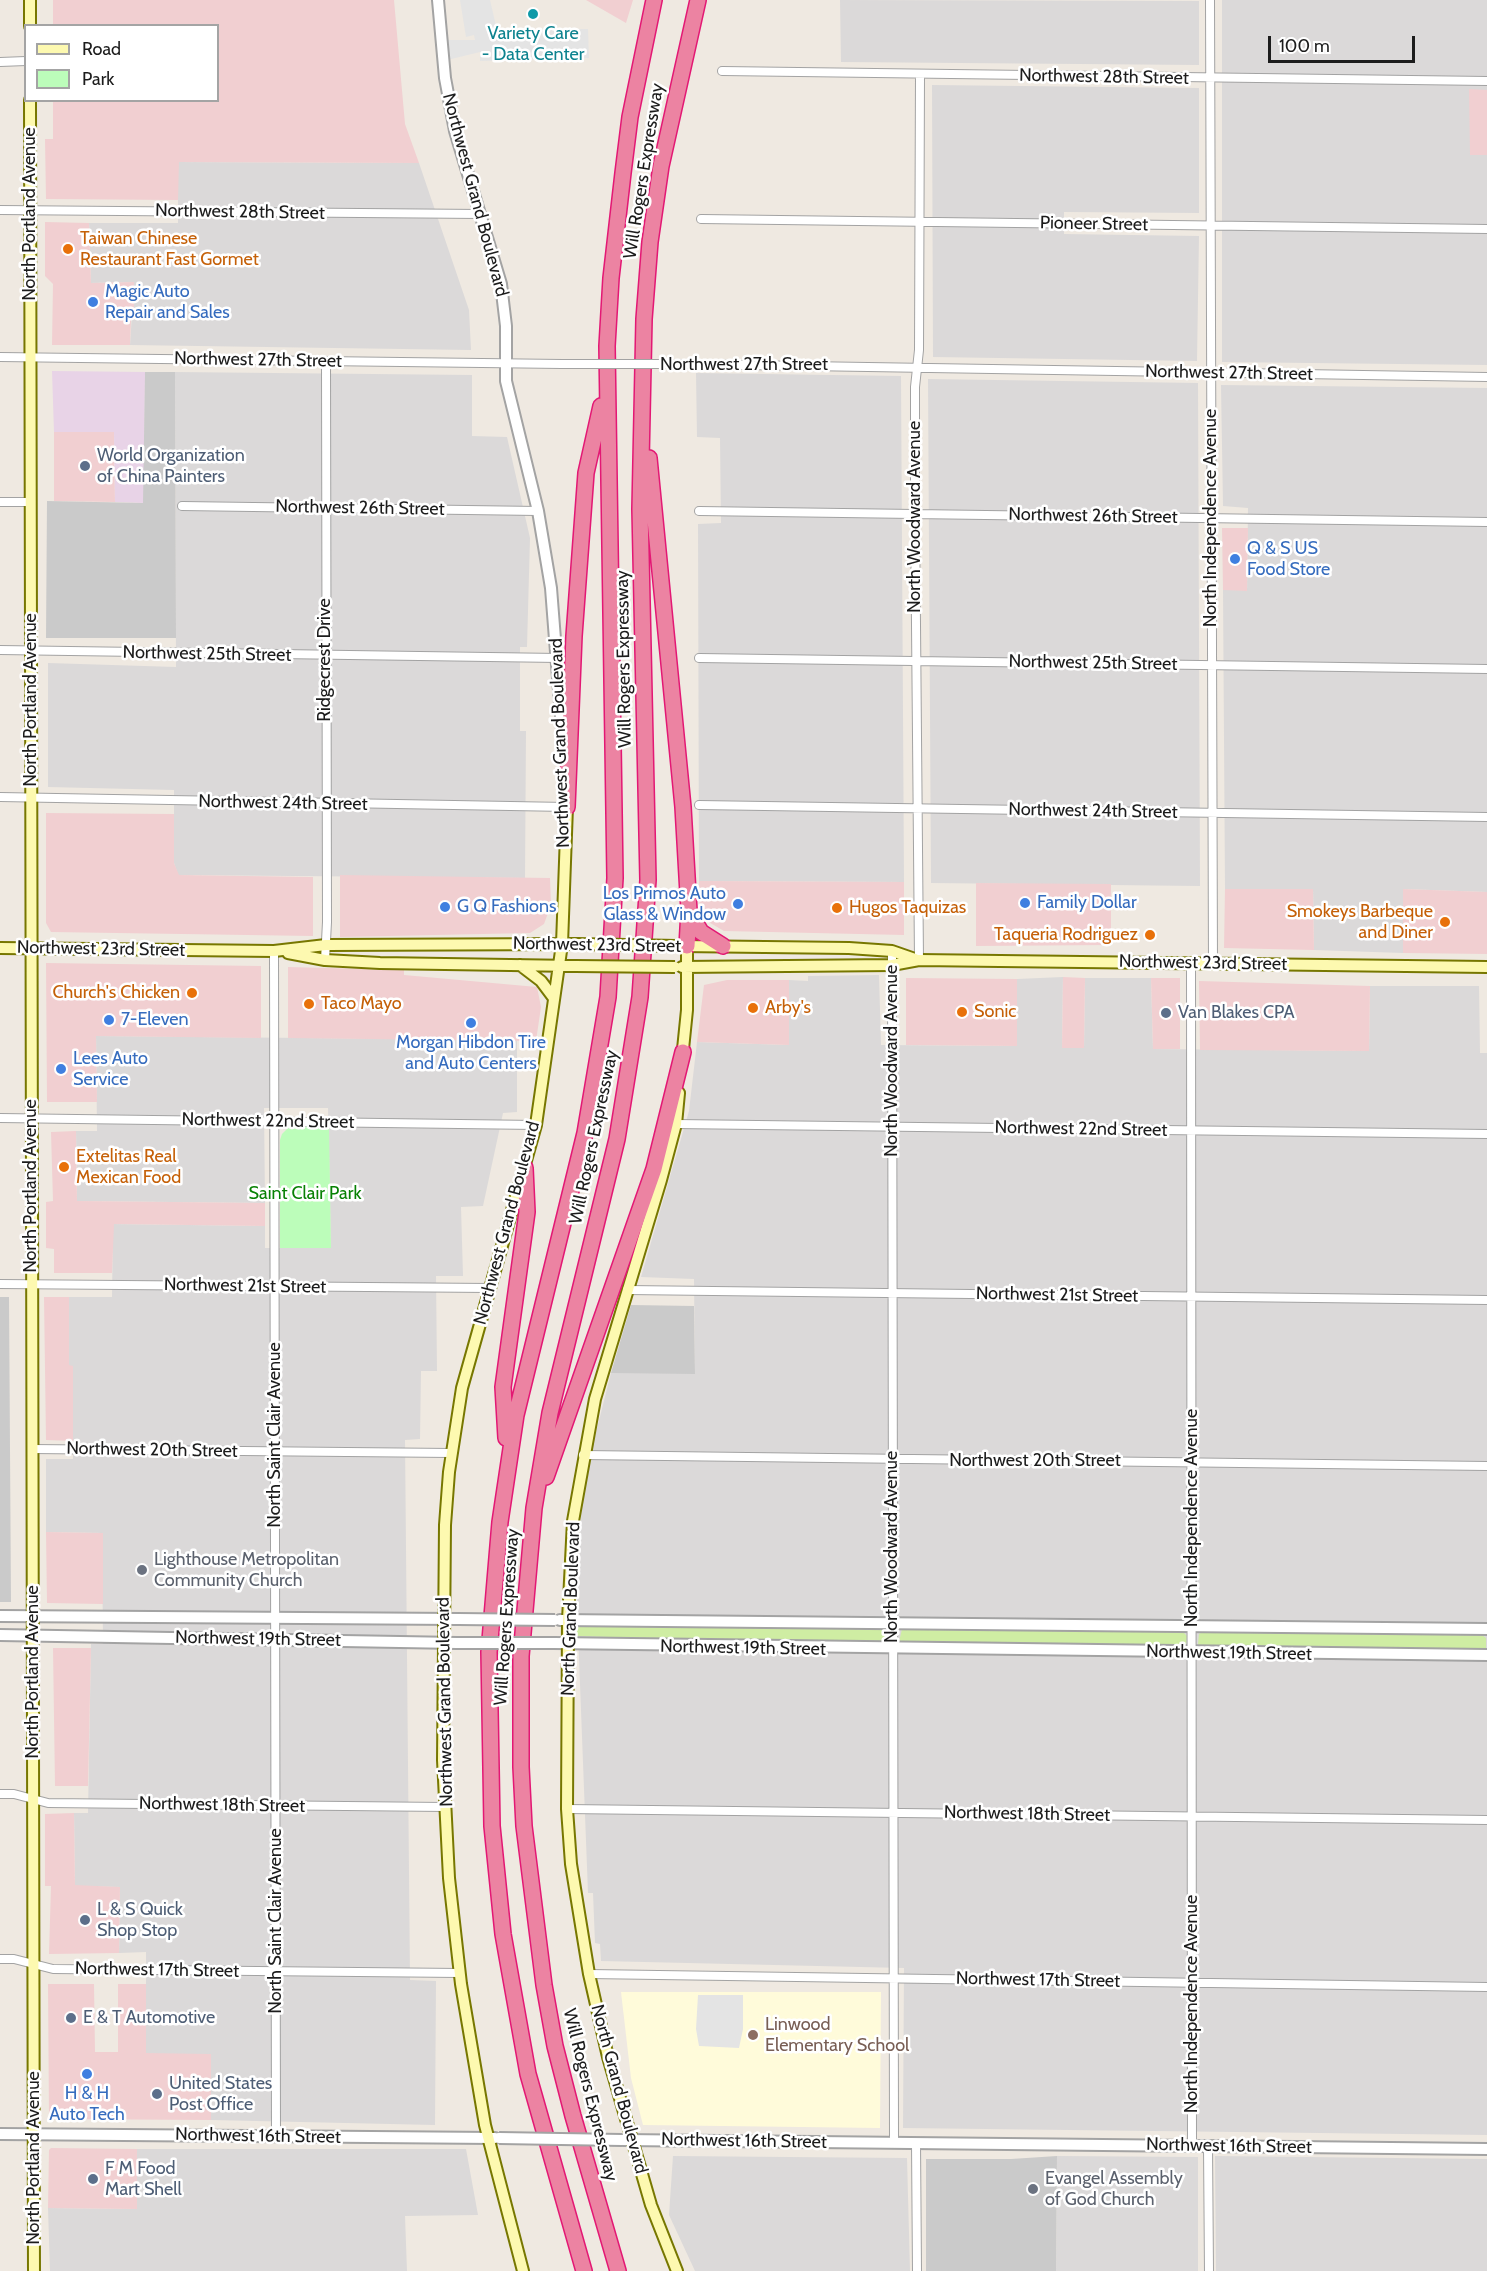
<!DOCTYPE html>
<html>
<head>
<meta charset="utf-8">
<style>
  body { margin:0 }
  #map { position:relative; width:1487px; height:2271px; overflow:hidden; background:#efe9e1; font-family:Cabin,sans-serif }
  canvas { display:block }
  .legend { position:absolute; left:24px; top:24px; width:195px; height:78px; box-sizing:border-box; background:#fff; border:2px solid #a4a4a4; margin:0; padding:8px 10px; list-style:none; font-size:18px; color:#1c1c1c }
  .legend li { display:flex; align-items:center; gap:12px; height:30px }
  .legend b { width:30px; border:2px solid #a4a4a4 }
  .scale { position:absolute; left:1268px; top:36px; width:147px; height:27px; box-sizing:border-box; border:3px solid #1c1c1c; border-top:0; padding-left:8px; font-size:18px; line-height:21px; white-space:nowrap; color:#1c1c1c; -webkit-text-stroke:4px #fff; paint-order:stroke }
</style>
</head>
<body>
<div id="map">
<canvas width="1487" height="2271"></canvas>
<ul class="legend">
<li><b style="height:8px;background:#fdf9b0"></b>Road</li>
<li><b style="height:16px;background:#bcfdba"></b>Park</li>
</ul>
<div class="scale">100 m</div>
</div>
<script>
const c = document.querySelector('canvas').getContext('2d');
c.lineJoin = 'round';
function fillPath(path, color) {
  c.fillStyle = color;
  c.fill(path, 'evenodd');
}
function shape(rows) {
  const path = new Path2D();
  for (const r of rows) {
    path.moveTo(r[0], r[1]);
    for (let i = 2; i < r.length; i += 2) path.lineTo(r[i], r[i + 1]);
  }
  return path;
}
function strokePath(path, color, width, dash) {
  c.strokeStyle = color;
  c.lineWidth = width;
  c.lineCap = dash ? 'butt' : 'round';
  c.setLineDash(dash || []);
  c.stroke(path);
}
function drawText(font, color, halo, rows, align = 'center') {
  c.font = font + ' Cabin,sans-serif';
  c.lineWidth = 5;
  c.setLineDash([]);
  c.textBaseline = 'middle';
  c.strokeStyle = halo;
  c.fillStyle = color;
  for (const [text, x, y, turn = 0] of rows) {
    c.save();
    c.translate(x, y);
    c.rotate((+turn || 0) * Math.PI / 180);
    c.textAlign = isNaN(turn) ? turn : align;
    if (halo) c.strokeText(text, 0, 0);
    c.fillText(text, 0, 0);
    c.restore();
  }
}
fillPath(shape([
  [840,0,1199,1,1199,65,841,62],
  [1222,0,1487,0,1487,365,1222,362],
  [932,85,1199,88,1199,213,1064,212,1064,234,1199,236,1197,361,933,357],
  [178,162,419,163,469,310,471,350,130,345,134,282,91,283,89,223,178,223],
  [175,372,472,375,472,436,507,437,530,538,527,647,520,647,520,731,526,731,525,878,178,875,174,863,174,790,48,787,48,663,176,667],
  [696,373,901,376,904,882,699,881,698,524,721,523,720,438,697,437],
  [928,379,1198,383,1200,886,931,883],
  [1221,385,1487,388,1487,892,1403,889,1403,953,1314,950,1313,889,1225,889,1223,590,1247,590,1248,508,1223,506],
  [879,975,881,1045,1017,1046,1017,979,1063,977,1062,1047,1084,1048,1085,978,1151,978,1153,1049,1369,1051,1370,986,1479,986,1480,1053,1487,1053,1487,2135,903,2128,904,1968,601,1961,600,1944,595,1943,593,1893,588,1893,577,1606,579,1534,585,1476,611,1373,695,1373,694,1279,641,1277,689,1111,697,1042,789,1045,789,980,808,981,808,976],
  [96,1036,517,1040,517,1112,503,1113,483,1206,461,1207,463,1276,436,1276,437,1371,421,1371,420,1439,405,1440,410,1980,436,1981,435,2125,211,2120,211,2054,146,2054,146,1952,119,1953,120,1887,75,1886,74,1813,88,1813,91,1644,103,1644,102,1533,46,1532,46,1459,73,1459,73,1366,69,1366,69,1297,112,1297,113,1224,265,1226,265,1248,331,1248,328,1108,264,1108,265,1203,77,1201,76,1131,97,1131],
  [137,2149,466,2149,478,2215,405,2216,407,2271,50,2271,48,2208,137,2209],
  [673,2156,907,2158,910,2271,695,2271,669,2215],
  [1057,2156,1198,2157,1198,2271,1056,2271],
  [1215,2156,1487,2159,1487,2271,1216,2271]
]), '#dbd9d9');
fillPath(shape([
  [53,0,394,0,405,124,419,163,179,162,178,200,46,199,45,139,53,139,53,101,218,100,218,26,53,25],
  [586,0,633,0,626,23],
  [1469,89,1487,90,1487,155,1470,155],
  [45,222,89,223,91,283,134,282,134,320,131,320,130,345,52,345,53,284,45,276],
  [54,432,114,432,115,502,54,501],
  [1222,528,1248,528,1247,591,1223,590],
  [46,813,174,814,174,863,179,875,313,877,313,936,51,932,46,923],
  [340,875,550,878,551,905,544,924,530,933,340,937],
  [699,881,904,882,904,935,724,931,700,917],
  [976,883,1111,884,1111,945,976,946],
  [1225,889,1313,889,1314,950,1224,948],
  [1403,889,1487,892,1487,954,1403,953],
  [46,963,261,966,261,1038,96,1036,97,1102,47,1102],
  [288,967,404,970,404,975,537,987,541,1007,536,1041,288,1038],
  [1063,977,1085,978,1084,1048,1062,1048],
  [906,978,1017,979,1017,1046,906,1045],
  [1151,978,1180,978,1180,1049,1153,1049],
  [727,980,789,980,789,1045,697,1042,704,985],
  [1199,981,1370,986,1369,1051,1200,1050],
  [76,1131,77,1201,265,1203,265,1226,114,1224,112,1273,54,1273,54,1249,46,1248,46,1202,53,1201,51,1132],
  [44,1297,69,1297,69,1365,73,1366,73,1441,46,1440],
  [46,1532,103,1533,103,1604,47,1603],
  [53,1648,91,1648,88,1786,55,1786],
  [74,1813,75,1885,120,1887,119,1953,49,1954,51,1886,45,1886,45,1814],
  [48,1984,94,1984,95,2052,118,2052,118,1984,146,1984,146,2053,211,2054,211,2120,49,2119],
  [51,2148,137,2149,137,2209,48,2208,49,2150]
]), '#f1cfd1');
fillPath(shape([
  [52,371,145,372,144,503,115,502,114,432,54,432]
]), '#e8d3e7');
fillPath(shape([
  [621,1992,881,1992,880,2128,643,2125,631,2078]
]), '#fffbda');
fillPath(shape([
  [145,372,175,372,176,638,46,638,47,501,143,503],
  [0,1297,9,1297,11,1602,0,1602],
  [631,1305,694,1306,695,1374,611,1373],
  [1057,2156,1056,2271,926,2271,926,2159,1011,2159]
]), '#cacaca');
fillPath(shape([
  [625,1624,883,1628,888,1633,888,1642,884,1645,576,1636,577,1626],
  [902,1629,1183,1632,1187,1636,1186,1646,903,1645,899,1642],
  [1203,1632,1482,1635,1486,1638,1486,1648,1482,1653,1202,1649,1198,1644,1199,1634]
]), '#cfeda3');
fillPath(shape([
  [289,1127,329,1127,331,1248,280,1248,280,1140,282,1134]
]), '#bcfdba');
fillPath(shape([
  [460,0,490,0,497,30,588,29,589,58,480,61,480,52,443,61,440,40,475,40,474,35,466,37],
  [698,1995,743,1995,743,2029,739,2048,699,2046,696,2029]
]), '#e4e4e4');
const minor = shape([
  [1210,0,1213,964],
  [0,62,26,61],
  [722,71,1487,81],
  [0,210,481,214],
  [701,219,1487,229],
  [0,357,562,364],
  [682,364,1487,377],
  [0,502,31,502],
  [182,506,538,511],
  [699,511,1487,522],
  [0,650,559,658],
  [699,658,1487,669],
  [0,797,567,807],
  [699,805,1487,817],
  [274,951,276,2136],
  [892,951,894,2142],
  [325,960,327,922,326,361],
  [919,960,915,513,915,387,919,350,920,74],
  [1191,963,1192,2146],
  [0,1118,536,1125],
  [676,1124,1487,1134],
  [0,1284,490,1288],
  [627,1290,1487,1300],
  [32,1449,452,1453],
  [583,1455,1487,1466],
  [0,1794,14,1794,48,1803,445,1807],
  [567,1809,1487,1820],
  [0,1959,14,1959,53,1969,460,1973],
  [589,1974,1487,1987],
  [916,2143,917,2271],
  [1208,2146,1209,2271]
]);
const tertiary = shape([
  [438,0,445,78,455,131,501,284,506,326,506,381,538,511,551,588,563,742],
  [0,1616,458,1619],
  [560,1620,1487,1629],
  [0,1635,457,1643],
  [554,1643,1487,1655],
  [0,2134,495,2138],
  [623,2140,1487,2149]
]);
const secondary = shape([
  [30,26,30,0],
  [30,100,34,2271],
  [680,946,849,948,892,951,915,959],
  [0,948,274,951,326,945,577,944],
  [288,953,325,960,380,963,575,966],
  [520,965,541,981,553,997],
  [682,967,892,965,919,960,1487,967],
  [682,1059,687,1010,687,946],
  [523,2271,485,2125,461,1984,449,1878,443,1760,445,1525,449,1472,462,1388,536,1125,562,944,567,807],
  [677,2271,651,2205,608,2057,589,1974,571,1864,567,1809,568,1620,573,1521,595,1399,661,1180,676,1124,679,1093]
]);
const motorway = shape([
  [649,458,683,807,689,911,687,946],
  [567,807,574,636,586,473,601,406],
  [690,914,701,932,723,946],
  [506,1438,503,1387,527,1212,525,1168],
  [546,1477,654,1169,683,1052],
  [584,2271,528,2074,503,1934,492,1826,489,1652,500,1522,516,1415,585,1133,608,997,615,878,607,346,611,278,623,173,630,117,654,0],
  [618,2271,573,2116,555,2046,544,1985,524,1826,521,1767,521,1656,534,1508,550,1413,617,1139,640,997,648,880,640,509,644,319,650,242,661,166,698,0]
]);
strokePath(minor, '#a3a3a3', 10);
strokePath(tertiary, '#a3a3a3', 14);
strokePath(secondary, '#770', 14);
strokePath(motorway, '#e31874', 18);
strokePath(minor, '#fff', 8);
strokePath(tertiary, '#fff', 10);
strokePath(secondary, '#fdf9b0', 10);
strokePath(motorway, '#ec83a2', 15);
const minorBridge = shape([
  [562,364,682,364]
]);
const tertiaryBridge = shape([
  [458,1619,555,1620],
  [457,1643,554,1643],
  [499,2138,622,2140]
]);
const secondaryBridge = shape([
  [577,944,677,946],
  [575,966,675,967]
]);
strokePath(minorBridge, '#a3a3a3', 10, []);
strokePath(tertiaryBridge, '#a3a3a3', 14, []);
strokePath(secondaryBridge, '#770', 14, []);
strokePath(minorBridge, '#fff', 8);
strokePath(tertiaryBridge, '#fff', 10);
strokePath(secondaryBridge, '#fdf9b0', 10);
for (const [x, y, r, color] of [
  [533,14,6,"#0f9aa8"],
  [68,249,6,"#e8710a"],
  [93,302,6,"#3f7fe0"],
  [85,466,6,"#5c6f8a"],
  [1235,559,6,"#3f7fe0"],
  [1025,903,6,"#3f7fe0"],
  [738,904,6,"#3f7fe0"],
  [445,907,6,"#3f7fe0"],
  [837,908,6,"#e8710a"],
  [1445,922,6,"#e8710a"],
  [1150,935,6,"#e8710a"],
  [192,993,6,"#e8710a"],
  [309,1004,6,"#e8710a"],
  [753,1008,6,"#e8710a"],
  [962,1012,6,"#e8710a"],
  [1166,1013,6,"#5c6f8a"],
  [109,1020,6,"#3f7fe0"],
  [471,1023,6,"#3f7fe0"],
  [61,1069,6,"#3f7fe0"],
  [64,1167,6,"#e8710a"],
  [142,1570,6,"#6b7280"],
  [85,1920,6,"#5c6f8a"],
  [71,2018,6,"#5c6f8a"],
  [753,2035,6,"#8d6e63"],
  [87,2074,6,"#3f7fe0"],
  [157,2094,6,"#5c6f8a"],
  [93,2179,6,"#5c6f8a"],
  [1033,2189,6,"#6b7280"]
]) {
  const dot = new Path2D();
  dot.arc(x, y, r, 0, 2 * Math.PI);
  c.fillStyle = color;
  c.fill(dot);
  strokePath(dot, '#fff', 2);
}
drawText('18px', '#0d838f', '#fff', [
  ["Variety Care",533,34],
  ["- Data Center",533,55]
]);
drawText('18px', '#1c1c1c', '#fff', [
  ["Northwest 28th Street",1104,77,1],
  ["Will Rogers Expressway",644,171,-81],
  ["Northwest Grand Boulevard",475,195,75],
  ["Northwest 28th Street",240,212,1],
  ["North Portland Avenue",30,214,-90],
  ["Pioneer Street",1094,224,1],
  ["Northwest 27th Street",258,360,1],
  ["Northwest 27th Street",744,365],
  ["Northwest 27th Street",1229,373,1],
  ["Northwest 26th Street",360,508,1],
  ["Northwest 26th Street",1093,516,1],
  ["North Woodward Avenue",915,517,-90],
  ["North Independence Avenue",1211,518,-90],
  ["Northwest 25th Street",207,654,1],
  ["Will Rogers Expressway",624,659,-91],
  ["Ridgecrest Drive",325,660,-90],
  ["Northwest 25th Street",1093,663,1],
  ["North Portland Avenue",31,700,-90],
  ["Northwest Grand Boulevard",560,743,-92],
  ["Northwest 24th Street",283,803,1],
  ["Northwest 24th Street",1093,811,1],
  ["Northwest 23rd Street",597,945,1],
  ["Northwest 23rd Street",101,949,1],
  ["Northwest 23rd Street",1203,963,1],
  ["North Woodward Avenue",892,1061,-90],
  ["Northwest 22nd Street",268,1121,1],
  ["Northwest 22nd Street",1081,1129,1],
  ["Will Rogers Expressway",594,1137,-78],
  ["North Portland Avenue",31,1186,-90],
  ["Northwest Grand Boulevard",507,1223,-75],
  ["Northwest 21st Street",245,1286,1],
  ["Northwest 21st Street",1057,1295,1],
  ["North Saint Clair Avenue",275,1435,-90],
  ["Northwest 20th Street",152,1450,1],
  ["Northwest 20th Street",1035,1461],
  ["North Independence Avenue",1192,1518,-90],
  ["North Woodward Avenue",892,1547,-90],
  ["North Grand Boulevard",571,1609,-88],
  ["Will Rogers Expressway",507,1617,-86],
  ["Northwest 19th Street",258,1639,1],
  ["Northwest 19th Street",743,1648,1],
  ["Northwest 19th Street",1229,1653,1],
  ["North Portland Avenue",33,1672,-90],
  ["Northwest Grand Boulevard",445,1702,-91],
  ["Northwest 18th Street",222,1805,1],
  ["Northwest 18th Street",1027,1814,1],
  ["North Saint Clair Avenue",276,1921,-90],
  ["Northwest 17th Street",157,1970,1],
  ["Northwest 17th Street",1038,1980,1],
  ["North Independence Avenue",1192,2004,-90],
  ["North Grand Boulevard",619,2089,75],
  ["Will Rogers Expressway",590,2095,76],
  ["Northwest 16th Street",258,2136,1],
  ["Northwest 16th Street",744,2141,1],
  ["Northwest 16th Street",1229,2146,1],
  ["North Portland Avenue",34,2158,-90]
]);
drawText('18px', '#c56008', '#fff', [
  ["Taiwan Chinese",80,239],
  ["Restaurant Fast Gormet",80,260],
  ["Hugos Taquizas",849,908],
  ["Smokeys Barbeque",1433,912,"right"],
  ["and Diner",1433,933,"right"],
  ["Taqueria Rodriguez",1138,935,"right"],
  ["Church's Chicken",180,993,"right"],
  ["Taco Mayo",321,1004],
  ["Arby's",765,1008],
  ["Sonic",974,1012],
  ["Extelitas Real",76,1157],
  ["Mexican Food",76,1178]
], 'left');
drawText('18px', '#366cbe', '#fff', [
  ["Magic Auto",105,292],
  ["Repair and Sales",105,313],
  ["Q & S US",1247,549],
  ["Food Store",1247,570],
  ["Los Primos Auto",726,894,"right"],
  ["Glass & Window",726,915,"right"],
  ["Family Dollar",1037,903],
  ["G Q Fashions",457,907],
  ["7-Eleven",121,1020],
  ["Morgan Hibdon Tire",471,1043,"center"],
  ["and Auto Centers",471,1064,"center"],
  ["Lees Auto",73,1059],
  ["Service",73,1080],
  ["H & H",87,2094,"center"],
  ["Auto Tech",87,2115,"center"]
], 'left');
drawText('18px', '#4e5e75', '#fff', [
  ["World Organization",97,456],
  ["of China Painters",97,477],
  ["Van Blakes CPA",1178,1013],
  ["L & S Quick",97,1910],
  ["Shop Stop",97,1931],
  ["E & T Automotive",83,2018],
  ["United States",169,2084],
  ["Post Office",169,2105],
  ["F M Food",105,2169],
  ["Mart Shell",105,2190]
], 'left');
drawText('18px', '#088104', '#fff', [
  ["Saint Clair Park",305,1194]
]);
drawText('18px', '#5b616d', '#fff', [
  ["Lighthouse Metropolitan",154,1560],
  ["Community Church",154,1581],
  ["Evangel Assembly",1045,2179],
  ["of God Church",1045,2200]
], 'left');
drawText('18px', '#785e54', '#fff', [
  ["Linwood",765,2025],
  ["Elementary School",765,2046]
], 'left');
</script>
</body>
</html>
